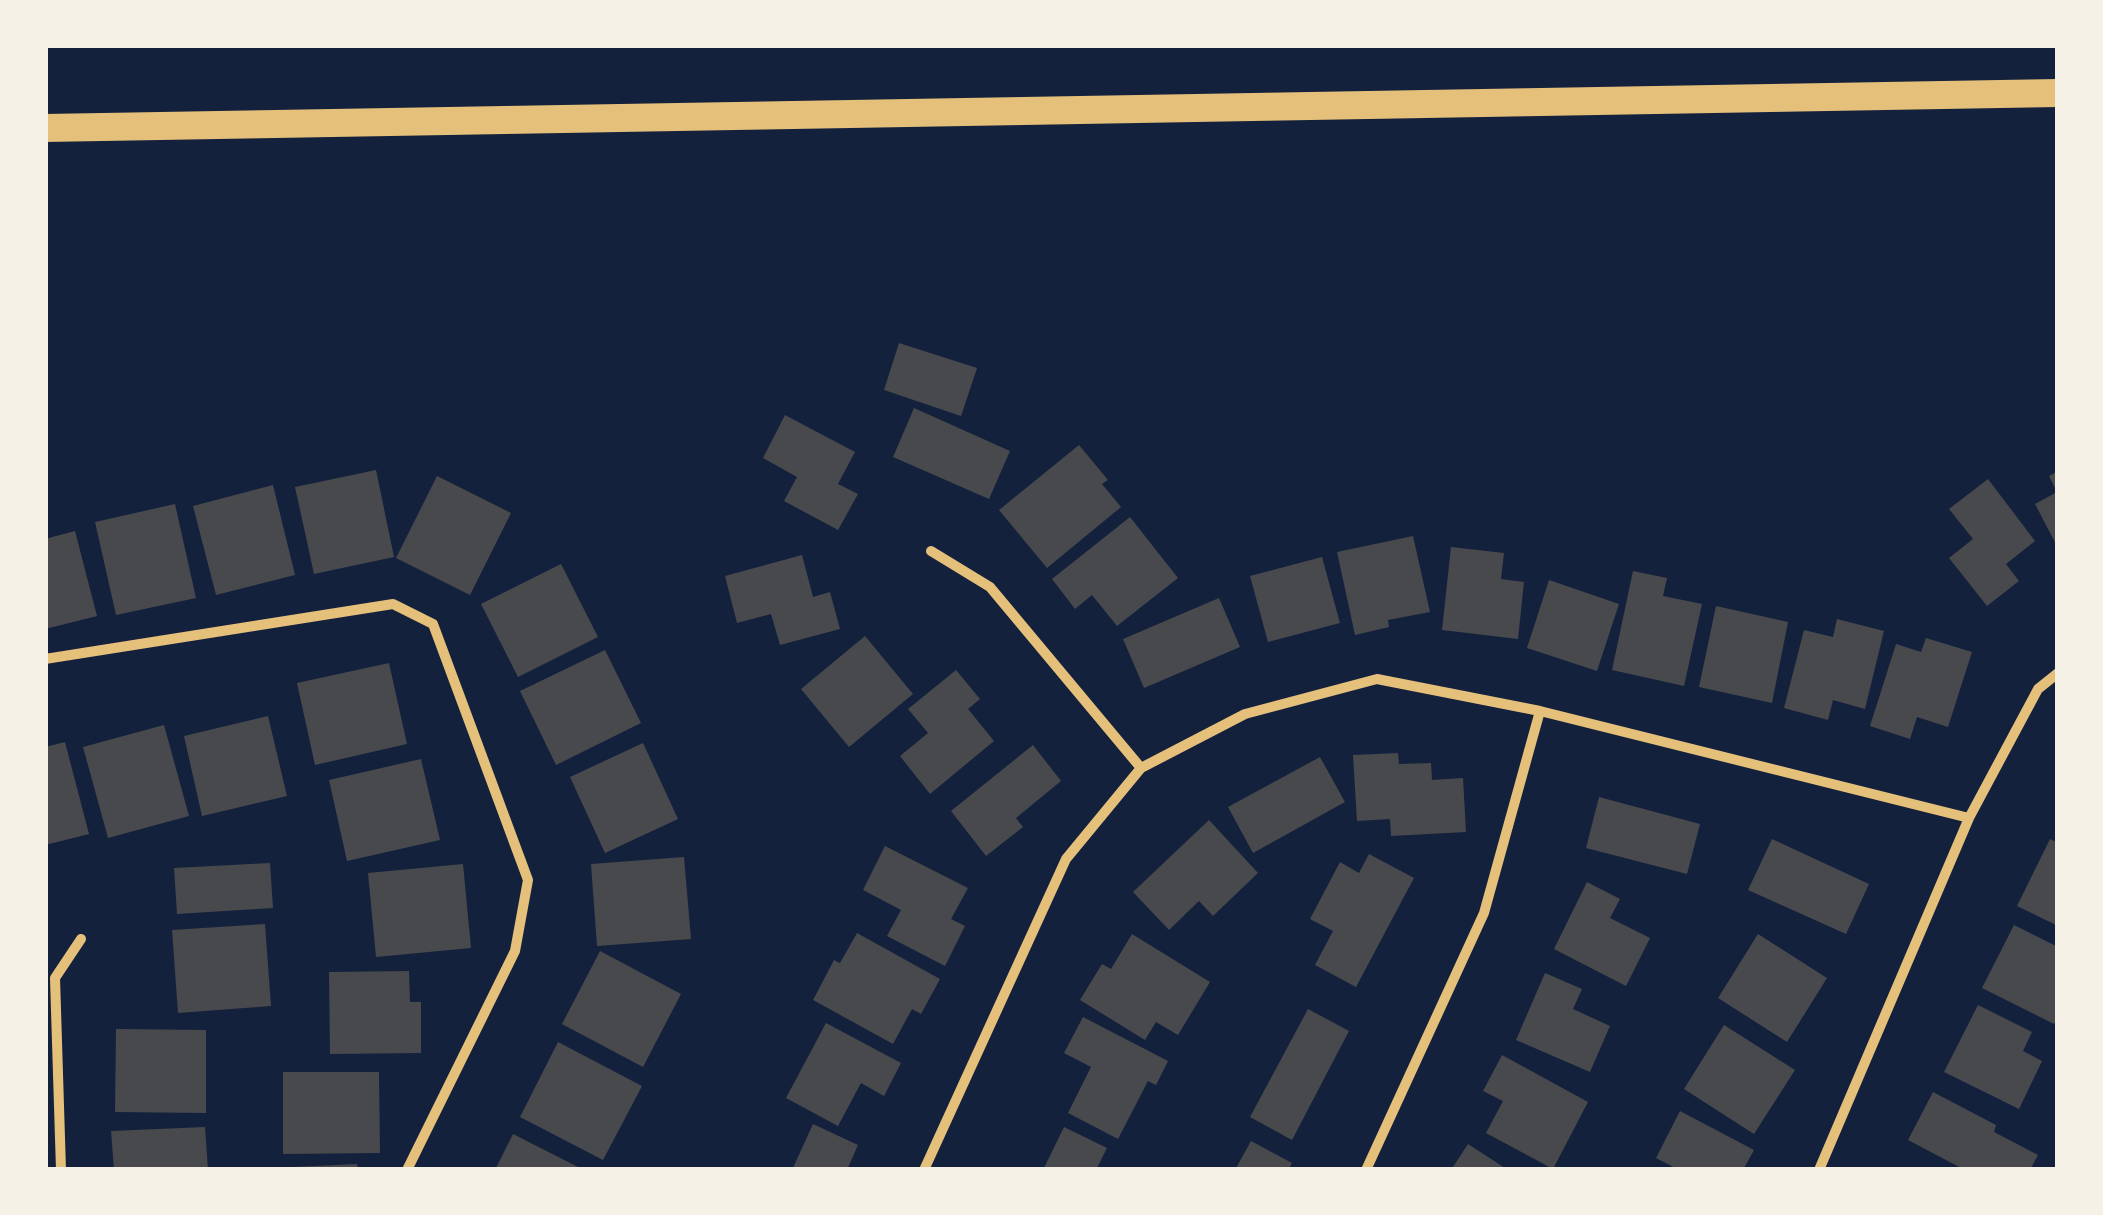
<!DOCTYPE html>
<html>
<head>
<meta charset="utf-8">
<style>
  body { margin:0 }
  #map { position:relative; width:2103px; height:1215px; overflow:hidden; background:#14213d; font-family:"Asap Condensed",sans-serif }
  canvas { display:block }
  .frame { position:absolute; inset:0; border:48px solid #f6f1e7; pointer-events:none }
</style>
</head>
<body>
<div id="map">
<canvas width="2103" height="1215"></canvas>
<div class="frame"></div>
</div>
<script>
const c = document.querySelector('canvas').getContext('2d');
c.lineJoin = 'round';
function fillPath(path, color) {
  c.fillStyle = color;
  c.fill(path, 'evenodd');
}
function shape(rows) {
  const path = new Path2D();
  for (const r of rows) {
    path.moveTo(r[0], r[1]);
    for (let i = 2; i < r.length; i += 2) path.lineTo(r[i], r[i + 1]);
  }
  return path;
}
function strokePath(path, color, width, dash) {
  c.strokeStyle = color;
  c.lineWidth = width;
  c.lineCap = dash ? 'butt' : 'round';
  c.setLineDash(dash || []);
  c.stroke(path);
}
fillPath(shape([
  [899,343,977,368,961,416,884,390],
  [914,408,1010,451,989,499,893,457],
  [785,415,855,452,838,484,858,494,838,530,784,501,797,477,763,458],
  [1079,445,1108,480,1102,484,1121,507,1047,568,999,510],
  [376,470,394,557,314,574,295,487],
  [2058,471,2058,548,2035,504,2057,492,2049,476],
  [437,476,511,513,470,595,396,558],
  [1988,479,2035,541,2006,564,2019,581,1987,606,1949,558,1973,539,1949,509],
  [273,485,295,575,216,595,193,506],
  [175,504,196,598,116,615,95,522],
  [1130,517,1178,578,1117,626,1092,595,1075,609,1052,579],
  [75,531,97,616,45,629,45,539],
  [1413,536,1430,612,1388,620,1389,627,1355,635,1337,552],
  [1451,547,1504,553,1501,579,1524,582,1518,639,1442,630],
  [802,555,813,597,830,592,840,629,780,645,771,614,737,623,725,576],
  [1322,557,1340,623,1268,642,1250,576],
  [561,564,598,637,518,677,481,604],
  [1633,571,1667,578,1663,596,1702,604,1684,686,1612,670],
  [1549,580,1619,604,1597,671,1527,648],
  [1219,598,1240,647,1144,688,1123,639],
  [1716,606,1788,622,1772,703,1699,687],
  [1837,619,1884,631,1865,709,1833,700,1828,720,1784,708,1804,630,1833,637],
  [865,636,913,694,849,747,801,689],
  [1926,638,1972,652,1948,727,1917,717,1910,739,1870,726,1896,644,1921,652],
  [605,650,641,723,556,765,520,691],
  [389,663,407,744,315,765,297,683],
  [956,670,980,699,968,709,994,741,930,794,900,756,928,733,908,709],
  [268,716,287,796,202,816,184,736],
  [164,725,189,816,108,838,83,747],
  [65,742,89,834,45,845,45,747],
  [643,743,678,819,605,853,570,777],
  [1033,745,1061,781,1016,818,1023,827,986,856,951,811],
  [1398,753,1399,764,1431,763,1432,780,1463,778,1466,832,1391,836,1390,819,1357,821,1353,755],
  [1320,757,1345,802,1253,853,1228,807],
  [421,759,440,840,347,861,329,780],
  [1599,797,1700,824,1687,874,1586,848],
  [1209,820,1258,873,1213,916,1199,901,1169,930,1133,892],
  [1772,839,1869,884,1846,934,1748,890],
  [2050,839,2058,843,2058,926,2017,906],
  [885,846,968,888,951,919,965,926,945,966,887,936,901,910,863,890],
  [1369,854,1414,878,1356,987,1315,965,1333,931,1310,919,1340,862,1359,873],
  [684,857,691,939,597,946,591,864],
  [270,863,273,908,177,914,174,868],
  [463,864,471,948,376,957,368,873],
  [1587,882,1620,899,1610,918,1650,938,1626,986,1554,949],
  [265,924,271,1006,178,1013,172,930],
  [2014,925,2058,947,2058,1016,2054,1024,1982,988],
  [857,933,940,979,921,1014,912,1009,893,1044,813,1000,834,960,840,963],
  [1132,934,1210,982,1178,1035,1156,1022,1145,1040,1080,1000,1102,964,1111,969],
  [1758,934,1827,978,1787,1042,1718,998],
  [600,951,681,994,643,1067,562,1024],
  [409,971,410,1002,421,1002,421,1053,330,1054,329,972],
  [1545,973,1582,989,1573,1009,1610,1026,1590,1072,1516,1040],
  [1978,1005,2032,1032,2023,1051,2042,1061,2019,1109,1944,1072],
  [1308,1009,1349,1031,1292,1140,1250,1117],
  [1083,1017,1168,1061,1156,1085,1148,1081,1118,1139,1068,1113,1091,1067,1064,1053],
  [826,1023,901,1063,884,1096,861,1083,838,1126,786,1098],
  [1724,1025,1795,1070,1754,1134,1684,1089],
  [116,1029,206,1030,206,1113,115,1112],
  [558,1042,642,1086,603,1160,520,1117],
  [1502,1055,1588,1102,1553,1169,1486,1133,1503,1101,1483,1091],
  [283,1072,379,1072,380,1153,283,1154],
  [1933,1092,1996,1125,1994,1132,2038,1155,2030,1170,1965,1170,1908,1140],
  [1680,1111,1754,1150,1743,1170,1679,1170,1656,1158],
  [813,1124,858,1145,847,1170,792,1170],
  [205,1127,208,1170,114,1170,111,1131],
  [1064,1127,1107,1148,1096,1170,1043,1170],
  [513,1134,584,1170,495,1170],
  [1251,1141,1292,1163,1288,1170,1235,1170],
  [1468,1144,1508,1170,1451,1170],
  [357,1164,358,1170,293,1170,293,1167]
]), '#48494c');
strokePath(shape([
  [931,551,990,587,1141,768],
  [45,659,393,604,433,624,528,880,515,951,407,1170],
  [61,1170,55,978,81,939],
  [924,1170,1066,859,1141,768,1245,714,1377,679,1540,711,1969,818],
  [1366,1170,1484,913,1540,711],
  [1819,1170,1969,818,2038,689,2058,673]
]), '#e5c07b', 10);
strokePath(shape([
  [45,128,2058,93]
]), '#e5c07b', 28);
</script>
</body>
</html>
